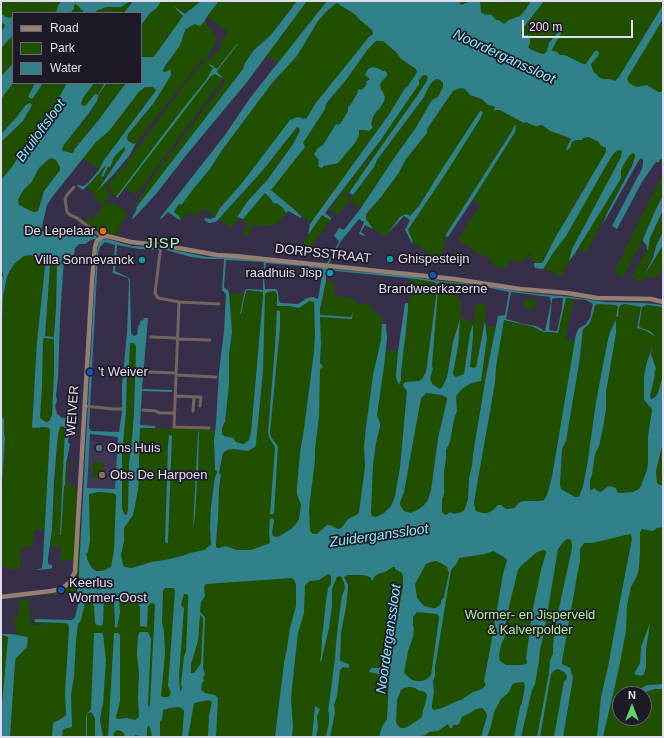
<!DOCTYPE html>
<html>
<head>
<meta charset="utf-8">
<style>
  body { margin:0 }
  #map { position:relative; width:664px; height:738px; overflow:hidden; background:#372f4a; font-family:Arial,sans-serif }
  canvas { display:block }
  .frame { position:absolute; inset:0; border:2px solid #e1ddee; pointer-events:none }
  .legend { position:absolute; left:12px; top:12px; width:130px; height:72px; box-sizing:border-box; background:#1d1926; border:1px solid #6b6776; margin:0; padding:5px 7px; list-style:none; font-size:12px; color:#e1ddee }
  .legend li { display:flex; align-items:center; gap:8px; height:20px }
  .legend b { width:20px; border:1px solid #6b6776 }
  .north { position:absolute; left:612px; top:686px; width:40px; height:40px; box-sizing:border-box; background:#1d1926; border:1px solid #6b6776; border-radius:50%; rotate:0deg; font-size:11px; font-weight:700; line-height:16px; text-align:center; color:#e1ddee }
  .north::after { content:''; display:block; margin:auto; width:14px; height:18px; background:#60d56a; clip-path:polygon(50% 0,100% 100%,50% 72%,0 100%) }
  .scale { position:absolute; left:522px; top:20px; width:111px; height:18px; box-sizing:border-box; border:2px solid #e1ddee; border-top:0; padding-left:5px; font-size:12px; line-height:14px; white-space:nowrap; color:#e1ddee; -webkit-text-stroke:3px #1d1926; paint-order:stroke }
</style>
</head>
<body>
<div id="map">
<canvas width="664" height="738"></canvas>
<div class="frame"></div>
<ul class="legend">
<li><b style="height:5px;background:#967f73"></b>Road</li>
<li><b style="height:11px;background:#204f00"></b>Park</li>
<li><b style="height:11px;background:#31818b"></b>Water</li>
</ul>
<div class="north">N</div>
<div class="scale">200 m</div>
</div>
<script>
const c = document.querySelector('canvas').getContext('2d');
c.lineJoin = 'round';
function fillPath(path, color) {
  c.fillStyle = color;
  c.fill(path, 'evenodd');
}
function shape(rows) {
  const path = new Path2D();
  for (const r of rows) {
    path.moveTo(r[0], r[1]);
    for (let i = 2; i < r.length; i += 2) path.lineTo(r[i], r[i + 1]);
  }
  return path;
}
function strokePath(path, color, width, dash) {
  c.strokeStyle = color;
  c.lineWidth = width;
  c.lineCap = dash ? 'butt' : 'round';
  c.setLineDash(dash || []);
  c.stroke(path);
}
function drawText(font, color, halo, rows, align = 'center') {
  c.font = font + ' Arial,sans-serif';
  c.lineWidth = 3.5;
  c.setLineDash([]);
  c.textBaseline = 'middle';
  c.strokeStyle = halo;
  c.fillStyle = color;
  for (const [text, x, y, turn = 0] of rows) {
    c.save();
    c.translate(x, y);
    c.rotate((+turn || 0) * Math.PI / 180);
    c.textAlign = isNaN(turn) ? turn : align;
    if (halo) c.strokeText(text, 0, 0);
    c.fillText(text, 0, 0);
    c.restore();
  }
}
fillPath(shape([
  [89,441,97,442,97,444,107,444,107,445,111,445,111,446,118,446,116,489,87,488]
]), '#403657');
fillPath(shape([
  [1,1,133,1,125,13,13,13,13,83,67,83,47,125,1,188],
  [161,1,201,1,185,14,176,7,183,16,156,54,153,57,142,58,141,57,141,25,150,13,157,8],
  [219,1,297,1,271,35,254,50,245,63,243,69,138,206,135,204,143,194,146,186,226,80,223,79,136,195,125,188,116,198,109,188,109,183,122,169,189,79,205,61,202,59,136,143,134,144,128,141,127,138,128,134,153,104,162,90,166,83,169,70,165,72,163,71,182,40,184,33,186,29,193,25,195,24,200,26,205,20,217,39,215,45,206,58,209,60,221,47,222,43,222,40,224,38,228,32,207,16],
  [307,1,327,1,278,63,267,55],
  [335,1,663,1,663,163,656,162,651,168,643,165,643,162,641,155,633,162,586,253,578,249,621,177,621,170,626,160,621,158,572,249,569,261,561,277,544,268,553,253,566,236,612,155,606,153,600,162,543,262,542,263,537,263,529,259,531,254,528,253,523,263,512,260,505,268,501,268,491,264,492,259,473,251,471,248,466,245,458,240,480,205,473,199,515,132,514,126,512,131,445,236,442,256,440,261,413,242,408,230,480,119,483,112,480,111,419,206,411,215,410,216,406,214,400,217,388,233,386,237,373,229,366,219,366,216,370,209,381,197,398,174,406,159,427,133,427,129,453,91,443,79,432,77,417,71,414,78,408,86,405,88,390,113,311,223,270,190,305,147,303,142,305,140,325,109,326,104,329,100,346,80,368,49,376,41,381,40,374,34,369,38,315,104,307,118,304,119,290,120,242,183,220,208,215,217,204,208,196,217,188,212,182,220,181,220,179,216,174,211,176,208,179,204,182,204,194,188,210,169,220,153,272,83,297,56,318,21,328,10,335,4],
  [386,76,382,81,380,86,381,90,385,97,380,108,376,112,371,125,365,130,359,130,359,135,331,165,324,166,322,168,319,167,319,160,317,157,321,146,323,145,336,124,338,125,341,124,348,111,348,107,351,104,357,94,358,90,361,90,364,88,367,81,370,78],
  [423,75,426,75,428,77,427,81,424,85,419,93,371,161,349,193,343,193,350,198,338,215,330,209,341,193,340,193,365,162,380,141,419,84,419,80],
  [436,79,440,80,443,83,443,87,440,94,438,97,432,100,415,129,392,161,361,208,350,202,353,195,374,167,377,160,424,97,426,92,431,83],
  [94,83,104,83,98,95,95,94,86,105,84,106,81,104,83,97],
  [106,83,126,83,97,122,74,150,74,152,72,153,63,151,62,149,63,146,89,114,97,101,98,96],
  [151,86,155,88,156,90,154,93,104,160,99,170,83,158,96,142,109,131,138,93,145,87],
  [297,127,299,128,300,131,293,144,268,179,247,202,237,217,239,218,231,228,219,219,263,170],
  [124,147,125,148,125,150,104,179,98,189,106,182,108,182,106,188,110,194,105,203,108,205,112,202,127,212,116,236,97,230,85,222,89,215,91,217,90,220,93,220,103,205,94,198,95,194,87,187,105,166,106,166,101,176,103,177,114,157],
  [52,158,56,160,60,167,60,169,46,188,42,195,37,212,44,216,42,227,43,230,47,232,37,259,45,266,37,342,32,427,33,428,38,428,44,427,49,428,50,431,46,530,34,530,32,547,22,547,20,558,20,569,10,569,1,566,1,496,5,438,4,434,4,419,1,417,1,342,3,296,9,272,1,278,1,191,19,198,24,189,31,183,39,168,49,159],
  [663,173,663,196,656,209,646,233,623,277,614,272],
  [265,193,271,199,273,203,278,204,284,209,286,213,276,225,253,226,248,236,243,235,242,235,247,227,247,224,242,219],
  [663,210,663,232,656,246,645,276,663,245,663,265,658,278,645,277,642,282,631,278,647,249,648,249,650,238],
  [324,214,333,217,305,254,299,250,308,235,322,215,330,220,331,219],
  [52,262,56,264,57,266,54,335,53,337,45,336,46,328,50,266,51,263],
  [411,278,435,282,436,283,437,286,438,286,439,282,461,284,458,299,461,302,461,307,460,317,465,318,466,321,474,322,476,304,486,305,485,326,496,327,486,376,473,454,472,466,469,478,468,499,467,504,463,511,475,509,474,502,495,383,496,367,504,319,504,320,534,327,543,332,552,332,558,333,566,298,574,299,565,338,575,341,552,477,549,486,549,490,546,498,571,495,561,489,560,485,562,449,566,441,579,364,583,329,589,324,592,317,595,305,598,304,617,305,618,307,616,316,617,317,619,307,621,305,624,305,625,304,641,306,637,328,645,330,654,335,645,329,639,327,642,307,647,305,663,307,663,375,658,393,652,399,651,399,650,396,654,372,656,369,651,354,653,342,647,362,644,400,651,408,652,413,648,436,648,463,647,470,641,486,659,485,657,483,656,471,663,442,663,737,10,737,15,663,16,658,20,654,28,637,19,636,19,634,17,633,16,631,14,616,19,615,19,599,28,599,30,623,33,625,45,625,45,624,35,623,33,621,31,617,36,619,34,621,35,622,65,623,67,624,73,620,75,617,78,605,77,592,53,595,53,593,63,590,71,584,79,536,81,536,79,569,79,584,78,587,98,571,92,568,89,563,86,555,90,541,89,494,98,492,109,492,116,495,116,512,114,550,111,567,104,571,125,566,122,563,121,555,124,541,124,528,126,524,131,519,140,428,172,429,172,428,215,430,214,440,214,456,215,470,218,471,215,477,212,494,210,528,211,545,216,546,218,519,219,488,221,475,219,473,224,453,227,450,233,449,248,451,261,390,262,382,264,306,265,294,266,292,274,291,276,292,277,294,277,306,289,306,299,308,309,301,314,302,315,335,314,351,304,429,300,453,297,487,297,494,301,505,300,513,299,519,296,524,291,529,283,534,293,530,309,514,309,501,315,460,315,449,319,396,321,343,320,317,352,319,352,314,351,317,320,315,320,309,326,281,334,281,334,296,352,298,354,299,356,303,371,305,373,307,371,307,374,313,381,315,382,320,381,340,371,392,366,427,364,446,365,467,360,507,358,514,355,516,371,513,373,465,376,443,380,426,380,423,377,415,384,367,386,350,398,351,396,375,397,382,401,380,401,372,406,330],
  [437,289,432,366,433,369,430,378,432,384,441,389,443,386,447,377,453,342,460,319,460,320,458,347,453,373,454,376,456,377,464,374,470,333,473,325,473,337,469,366,471,368,474,368,476,367,485,322,481,380,472,383,465,387,461,390,456,396,457,411,454,419,450,442,446,450,446,459,444,472,444,494,442,499,442,512,419,509,426,503,430,495,438,438,447,400,447,398,442,395,426,393,421,398,404,492,400,502,400,505,403,511,386,511,391,506,395,496,398,483,407,391,405,388,406,382,419,381,422,379,426,372],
  [279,310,279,337,270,433,271,437,278,447,273,514,270,514,275,447,269,437,268,432,276,330],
  [616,323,616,333,606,392,606,409,603,428,599,446,595,454,592,475,590,480,590,491,579,496,583,486,587,466,596,402],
  [199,431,198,472,200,474,198,475,197,480,193,527,198,432],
  [169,435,172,436,168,543,165,543,168,445],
  [620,694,644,694,644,718,620,718],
  [247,290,263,292,263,296,251,433,249,440,244,444,241,444,236,442,233,438,223,435,222,434,222,431,225,422,229,384,229,354,232,332,229,293,244,294,240,314,245,292],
  [525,298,536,299,534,310,524,308],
  [44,338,53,338,54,339,54,372,52,415,48,421,46,422,40,418,42,386,43,339],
  [130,343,134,343,136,346,134,408,126,408,127,371,129,366],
  [126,409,134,409,134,414,128,509,127,514,124,514,122,508,122,454],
  [62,426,65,428,65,438,60,535,61,535,64,486,65,484,67,462,72,463,72,465,68,465,67,485,76,485,74,490,77,490,74,559,73,560,60,561,61,547,50,546,52,530,58,434,59,427],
  [93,462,104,462,103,477,102,477,102,478,92,478],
  [1,636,9,637,2,705,1,737]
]), '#204f00');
fillPath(shape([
  [61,1,130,1,121,7,106,7,98,10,94,13,83,13,83,11,76,4,74,5,74,9,70,13,56,13,58,6],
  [133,1,161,1,157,8,150,13,141,25,141,13,124,13],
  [201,1,219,1,208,15,204,22,200,26,195,24,193,25,186,29,184,33,182,40,179,47,165,66,163,71,165,72,169,70,170,70,171,72,171,75,162,90,153,104,128,134,127,138,128,141,134,144,136,143,129,156,114,174,97,191,125,150,125,148,124,147,114,157,111,165,110,167,108,167,103,177,101,176,106,166,105,166,92,181,83,190,77,186,77,185,83,186,87,184,99,170,104,160,154,93,156,90,153,87,145,87,138,93,109,131,96,142,53,196,47,205,46,209,41,231,54,234,75,228,80,229,89,233,96,236,97,238,102,240,107,239,132,246,165,248,207,257,236,258,302,264,316,267,325,267,338,244,339,241,334,236,339,228,344,230,361,208,392,161,415,129,432,100,438,97,443,87,443,83,440,80,436,79,431,83,426,92,424,97,377,160,374,167,353,195,349,193,371,161,419,93,424,85,427,81,428,77,426,75,423,75,419,80,419,84,380,141,325,213,331,218,330,220,322,215,308,235,310,224,390,113,405,88,408,86,416,74,417,72,416,69,401,59,397,53,383,41,376,41,368,49,346,80,329,100,326,104,325,109,305,140,303,142,305,147,271,190,296,211,302,217,301,218,290,212,288,211,286,213,284,209,278,204,273,203,271,199,265,193,243,219,237,217,247,202,268,179,293,144,300,131,299,128,297,127,263,170,217,221,215,222,209,223,204,220,206,218,210,219,213,218,215,217,220,208,242,183,290,120,298,117,304,119,307,118,315,104,369,37,373,34,372,30,359,19,356,15,337,3,335,4,328,10,318,21,297,56,272,83,220,153,210,169,194,188,182,204,179,204,176,208,174,212,179,216,181,220,178,219,168,212,161,219,160,218,225,135,250,98,327,1,459,1,461,5,471,1,480,1,481,12,483,14,492,15,496,20,499,20,504,24,509,20,520,16,526,9,531,1,544,1,523,28,521,33,522,35,528,35,530,38,530,44,528,47,530,49,539,53,543,54,545,53,547,51,549,43,561,29,563,30,551,51,554,51,557,52,560,55,565,55,581,63,584,64,586,64,594,52,597,50,599,53,598,56,591,64,592,67,593,71,600,78,603,79,610,79,615,81,619,77,663,5,663,19,628,77,627,79,629,83,634,86,638,87,647,85,658,92,663,92,663,160,660,159,659,162,656,162,653,166,642,182,617,229,612,226,636,180,642,169,643,163,643,160,641,158,639,160,603,224,606,215,632,166,635,157,635,155,633,153,629,156,624,164,621,170,621,177,620,180,580,245,574,255,569,261,572,249,621,157,622,151,618,150,614,153,611,157,566,236,553,253,544,268,542,269,535,268,534,265,534,263,541,263,543,262,554,240,600,162,606,152,606,148,600,145,599,142,589,137,583,138,582,140,576,140,572,142,570,148,567,150,566,149,571,139,565,136,550,131,542,125,536,126,537,127,526,122,524,123,500,110,496,110,493,111,495,108,494,106,488,105,482,99,470,95,465,89,460,88,453,91,427,129,427,133,406,159,398,174,381,197,367,213,366,216,366,219,373,229,365,225,361,232,365,235,365,236,359,234,364,222,359,219,341,241,327,267,329,269,408,276,432,280,481,285,528,293,572,297,604,302,645,303,663,305,663,307,647,305,642,307,639,327,650,331,654,335,651,354,656,369,654,372,655,375,650,396,651,399,652,399,655,397,658,393,663,375,663,442,656,471,657,483,660,485,663,485,663,527,657,528,653,531,642,529,640,532,640,550,639,568,637,576,631,587,627,605,626,631,619,668,603,737,597,737,601,697,608,667,620,601,632,539,631,535,630,534,592,543,584,543,580,549,580,561,577,576,562,661,562,664,570,668,573,678,563,737,554,737,564,681,566,680,567,676,564,672,558,669,555,670,551,674,540,737,537,737,549,673,550,660,553,654,553,645,559,608,572,548,572,543,570,539,567,539,564,541,558,549,544,633,540,649,539,661,535,684,532,690,521,737,514,737,520,707,522,703,525,686,524,682,514,683,512,685,509,692,501,699,494,712,491,726,487,737,481,737,487,716,486,712,482,708,476,709,470,713,462,717,459,724,457,725,453,725,452,728,450,728,448,724,438,731,429,732,425,735,418,737,379,737,382,727,387,719,389,678,388,676,385,674,382,673,379,674,369,672,371,668,377,668,387,667,389,658,388,650,389,632,391,626,397,620,403,586,403,577,402,573,395,569,395,567,393,567,385,572,378,574,375,576,372,581,370,577,363,575,348,575,344,577,348,585,348,588,346,607,341,633,340,660,343,662,349,664,349,668,343,667,340,670,337,696,334,705,335,712,330,737,326,737,329,722,329,713,328,710,329,705,335,658,336,644,339,617,342,596,345,588,344,583,342,578,340,576,337,577,332,589,332,606,329,628,321,662,320,660,321,656,322,638,326,601,328,588,331,584,331,576,329,574,328,574,319,580,310,581,305,585,304,613,298,633,292,687,291,701,293,726,292,737,275,737,284,663,287,648,290,628,296,606,296,585,294,580,292,578,206,584,205,585,204,587,205,596,201,602,200,612,205,617,203,668,205,674,203,678,204,681,202,683,201,690,205,693,215,695,218,698,216,737,208,737,209,716,212,702,209,700,194,703,188,737,182,737,184,712,184,710,181,708,178,707,170,708,163,710,162,720,160,721,160,737,152,737,151,731,149,725,147,728,147,737,140,737,140,736,135,735,134,737,125,737,124,733,121,731,117,730,114,733,113,737,108,737,114,633,118,633,120,635,120,701,116,717,117,719,127,718,135,720,139,717,138,698,139,673,137,654,138,636,140,632,148,632,151,639,148,705,149,707,150,706,155,605,153,603,151,603,148,606,147,627,140,626,140,608,137,598,133,596,129,596,122,598,119,600,120,613,117,628,115,627,114,598,111,595,106,594,105,595,104,598,103,624,101,626,97,625,95,623,94,607,92,601,91,599,85,597,84,599,85,603,81,620,78,624,76,641,74,676,71,695,72,727,70,728,66,728,63,730,62,737,52,737,53,723,61,719,66,715,65,694,69,628,68,624,65,623,35,622,34,621,36,619,72,620,75,617,78,605,77,588,79,587,79,569,94,293,97,252,98,246,100,241,95,239,91,240,85,244,79,244,75,248,74,255,67,256,64,257,60,319,58,378,56,395,57,401,55,406,57,414,62,418,67,418,68,420,70,427,68,442,70,444,66,464,65,485,64,486,61,535,60,535,65,428,62,426,60,427,58,434,54,481,52,530,48,558,48,564,52,565,52,568,50,569,36,570,42,568,43,560,50,431,49,428,44,427,34,428,33,428,32,427,37,342,45,266,36,257,30,255,24,256,15,263,9,272,7,277,3,296,1,342,1,278,3,276,3,273,1,271,2,179,12,167,20,154,34,140,47,124,54,111,57,101,67,83,94,83,83,98,81,104,84,106,86,105,95,94,98,95,104,84,106,84,98,96,97,101,89,113,63,146,62,149,63,151,72,153,74,152,74,150,97,122,126,83,141,83,141,57,153,57,156,54,183,16,176,9,175,7,185,14],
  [52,158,56,160,60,167,60,170,44,191,38,211,36,212,33,212,19,205,18,200,19,198,24,189,31,183,39,168,49,159],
  [105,242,115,245,113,271,112,272,115,274,116,274,128,278,129,282,127,333,122,385,122,411,119,432,118,432,91,431,89,428,98,254,100,247],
  [117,245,139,249,166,250,191,257,207,259,224,259,222,290,226,294,224,331,219,372,216,424,214,440,215,470,217,471,217,473,215,477,211,506,210,528,211,545,208,547,204,550,190,553,182,556,165,560,151,562,132,568,125,567,123,565,121,555,124,541,124,528,133,515,138,490,139,479,139,447,140,428,155,428,155,426,140,425,142,391,172,392,172,390,142,389,148,318,144,318,143,321,141,320,139,326,138,326,137,335,134,336,131,333,130,280,129,278,115,271],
  [226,260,263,262,264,263,263,280,263,290,247,289,245,290,240,314,241,314,246,291,247,290,263,292,263,296,251,433,249,440,244,444,239,443,236,442,233,438,224,436,222,434,222,428,225,422,229,384,229,354,232,332,229,293,228,290,226,289,224,287],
  [53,262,56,264,57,266,56,308,54,335,54,337,45,336,50,266,51,263],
  [266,263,301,266,316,269,322,269,323,270,318,299,313,297,307,298,298,304,281,303,279,301,278,292,277,290,275,289,265,289,264,275],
  [326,270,416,279,435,282,436,283,437,286,439,282,481,286,509,292,505,315,498,316,486,376,473,454,472,466,469,478,468,499,465,509,462,512,454,514,450,512,446,515,444,514,442,512,442,499,444,494,444,472,446,459,446,450,450,442,454,419,457,411,456,396,461,390,465,387,472,383,481,381,487,338,485,321,476,367,474,368,470,367,473,337,473,324,470,333,464,374,456,377,454,376,453,373,458,347,460,320,460,319,453,342,447,377,443,386,440,389,432,384,430,378,433,369,432,366,438,289,437,289,426,372,422,379,419,381,406,382,404,383,403,386,407,391,400,467,395,496,391,506,384,513,378,516,375,517,372,516,371,513,373,465,376,443,380,427,380,423,377,415,384,367,387,338,386,324,382,324,381,340,373,375,366,427,364,446,365,467,359,512,358,514,348,519,343,526,341,528,338,529,330,525,327,525,317,534,313,534,311,532,310,530,309,509,315,460,315,449,319,417,320,369,323,367,320,363,321,343,320,317,352,319,353,312,351,317,320,315,320,309,326,281],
  [274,291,276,292,277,294,277,306,289,306,299,308,309,301,314,302,315,335,314,351,304,429,300,453,297,487,297,494,301,505,299,519,296,524,291,529,280,536,276,537,273,536,272,533,274,520,272,518,270,519,269,533,270,543,251,550,237,550,226,546,219,548,217,548,216,546,216,543,218,519,219,488,221,475,219,473,223,453,227,450,233,449,248,451,255,447,256,444,263,371,265,294,267,292],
  [511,292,550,297,551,303,545,331,543,331,542,329,536,326,524,324,506,319],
  [554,298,563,298,562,309,557,331,555,331,549,330,552,299],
  [566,298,586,300,593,304,590,318,585,325,579,328,576,334,552,477,547,495,544,500,541,501,524,501,520,502,514,508,510,509,506,509,501,505,498,505,492,511,487,513,482,513,476,511,475,509,474,502,495,383,496,367,504,320,534,327,543,332,552,332,558,333],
  [598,304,616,305,618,307,616,316,618,317,619,307,621,305,625,304,641,307,637,328,645,330,654,336,651,351,647,362,644,376,644,400,651,408,652,410,648,436,648,463,647,470,641,486,639,489,633,492,620,493,617,492,616,488,610,486,607,487,601,492,598,491,594,488,590,491,590,480,592,475,595,454,599,446,603,428,606,409,606,392,616,333,616,320,610,332,608,339,596,402,587,466,583,486,579,497,575,497,561,489,560,485,562,449,566,441,579,364,583,329,589,324,592,317,595,305],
  [44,338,54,339,54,372,52,415,49,421,46,422,40,418,42,386,43,339],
  [130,343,134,343,136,346,134,414,132,439,129,464,128,509,127,514,126,515,124,514,122,508,122,454,126,411,127,371,129,366],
  [426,393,442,395,447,398,447,400,438,438,431,490,428,500,424,505,419,509,411,513,407,512,404,511,400,505,400,502,404,492,421,398],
  [90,434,118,437,115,489,87,488],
  [98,492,113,493,116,495,116,497,114,550,111,567,102,571,96,571,92,568,89,563,87,559,87,556,86,555,86,554,88,552,90,541,89,494],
  [543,550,546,551,546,553,541,570,532,613,526,659,527,663,526,664,522,665,506,665,500,661,499,655,501,645,505,636,506,621,511,598,518,570,521,566,537,552],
  [493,551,504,557,507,560,503,574,491,644,484,681,486,685,482,689,473,692,461,700,455,702,442,708,434,710,432,708,432,705,434,692,433,681,435,676,435,668,451,570,457,563,459,558,485,554],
  [436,561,441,563,447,567,449,573,444,597,441,601,441,604,436,608,433,608,424,606,417,598,415,584,426,564,431,562],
  [165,588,174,588,175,591,168,686,171,692,170,695,168,697,163,697,161,696,165,654,164,631,162,623,163,591],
  [184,594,187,594,188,596,188,600,187,629,186,651,184,656,181,684,182,688,181,691,180,691,179,675,184,608,181,605,182,601],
  [417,612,437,614,439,617,439,619,431,675,427,679,422,681,417,681,412,680,404,673,408,651,413,637,414,628,413,625,413,617],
  [200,615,203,617,203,623,201,663,194,673,191,673,191,664,198,641],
  [409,687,415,688,418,690,425,692,427,695,426,701,423,710,422,717,409,726,405,728,401,728,399,727,396,723,397,700,401,690,404,688],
  [297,1,307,1,247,82,188,153,156,194,133,219,132,218,137,209,136,208,243,69,245,63,254,50,271,35],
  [1,13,6,17,10,18,13,16,13,35,1,48,1,32,5,26,5,25,1,22],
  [237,44,238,44,217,71,218,73,222,77,222,78,215,74,211,76,117,198,116,197,181,111,206,80,213,68,209,65,210,64,217,69],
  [13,63,13,83,1,99,1,77],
  [373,67,380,69,382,71,385,71,387,73,387,76,382,81,380,85,381,90,383,92,385,97,384,101,380,108,376,112,373,117,371,125,373,127,369,131,365,130,359,130,359,135,355,143,338,163,324,166,322,168,319,167,318,165,319,160,315,156,314,154,318,148,323,145,336,124,338,125,341,123,348,111,348,107,351,104,357,94,358,90,359,89,361,90,364,88,367,83,366,82,370,79,365,75,368,69],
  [35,83,43,83,33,98,32,99,28,97],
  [30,103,32,105,23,121,1,142,1,134,16,118,26,105],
  [480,111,483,112,480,119,446,173,409,228,408,230,413,242,412,243,405,230,410,220,404,216,388,233,400,217,406,214,410,216,419,206,444,166],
  [516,125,515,132,473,199,448,237,445,236,512,131,514,126],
  [663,196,663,210,650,238,648,250,647,249,647,246,643,241,643,239,656,209],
  [663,232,663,245,644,276,653,258,656,246],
  [405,303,408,303,408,310,406,330,401,372,401,380,399,385,396,378,396,375,398,351],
  [277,310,280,311,280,328,270,433,271,437,278,447,274,513,273,514,270,514,275,447,269,437,268,432,275,346],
  [1,417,4,419,4,434,5,438,1,496],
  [199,431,198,472,200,474,198,475,197,480,195,517,193,528,198,432],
  [169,435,172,436,168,543,167,543,165,542,168,445],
  [650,623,646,650,646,667,644,674,641,676,634,674,640,663,641,647],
  [94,633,102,633,103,634,106,660,103,705,102,707,100,720,103,737,95,737,95,718,91,712,87,714,87,737,86,737,86,717,87,713,90,711,91,709],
  [1,634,11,634,28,637,27,647,16,658,15,663,10,737,1,737,2,705,8,637,1,635],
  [663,684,663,689,655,689,639,694,638,690,647,685],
  [315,706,320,709,317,717,318,728,316,737,312,737]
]), '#31818b');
strokePath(shape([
  [74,187,67,195,65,199,67,212,70,215,77,218,102,237],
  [161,245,155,293,158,298,179,302,219,304],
  [179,302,174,427,209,428],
  [151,337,175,338,178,339,210,340],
  [150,372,176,373],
  [176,375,216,377],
  [176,396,201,397,200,406],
  [84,406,114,409,122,409],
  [143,410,156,411,159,413,174,413],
  [193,411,194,397]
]), '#73645d', 3);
strokePath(shape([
  [1,597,51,591,61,589,69,583,75,572,92,281,95,247,97,241,102,237,107,236,131,242,167,246,217,255,235,256,454,279,520,289,567,293,597,298,651,299,663,302]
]), '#967f73', 4.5);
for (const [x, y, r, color] of [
  [103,231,4,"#e8710a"],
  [390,259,4,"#0f9aa8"],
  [142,260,4,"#0f9aa8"],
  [330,273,4,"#0f9aa8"],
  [433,275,4,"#1a4fb4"],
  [90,372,4,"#1a4fb4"],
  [99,448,4,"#5c6f8a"],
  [102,475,4,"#8d6e63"],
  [61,590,4,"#1a4fb4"]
]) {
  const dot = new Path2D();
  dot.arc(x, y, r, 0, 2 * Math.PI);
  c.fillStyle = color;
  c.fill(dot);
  strokePath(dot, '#1d1926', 1.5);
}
drawText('13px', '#e1ddee', '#1d1926', [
  ["De Lepelaar",95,231,"right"],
  ["Ghispesteijn",398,259],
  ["Villa Sonnevanck",134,260,"right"],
  ["raadhuis Jisp",322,273,"right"],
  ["Brandweerkazerne",433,289,"center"],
  ["'t Weiver",98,372],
  ["Ons Huis",107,448],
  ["Obs De Harpoen",110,475],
  ["Keerlus",69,583],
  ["Wormer-Oost",69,598]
], 'left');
drawText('13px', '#e1ddee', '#1d1926', [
  ["DORPSSTRAAT",323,254,6],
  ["WEIVER",73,411,-86]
]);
drawText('13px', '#a9f588', '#1d1926', [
  ["Wormer- en Jisperveld",530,615],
  ["& Kalverpolder",530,630]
]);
drawText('italic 14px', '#8aeefc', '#1d1926', [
  ["Noorderganssloot",504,57,25],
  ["Bruiloftsloot",41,131,-54],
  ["Zuiderganssloot",379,536,-8],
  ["Noorderganssloot",389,639,-82]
]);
c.letterSpacing = '1px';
drawText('15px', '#b6f2b7', '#1d1926', [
  ["JISP",163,244]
]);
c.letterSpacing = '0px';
</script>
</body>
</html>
